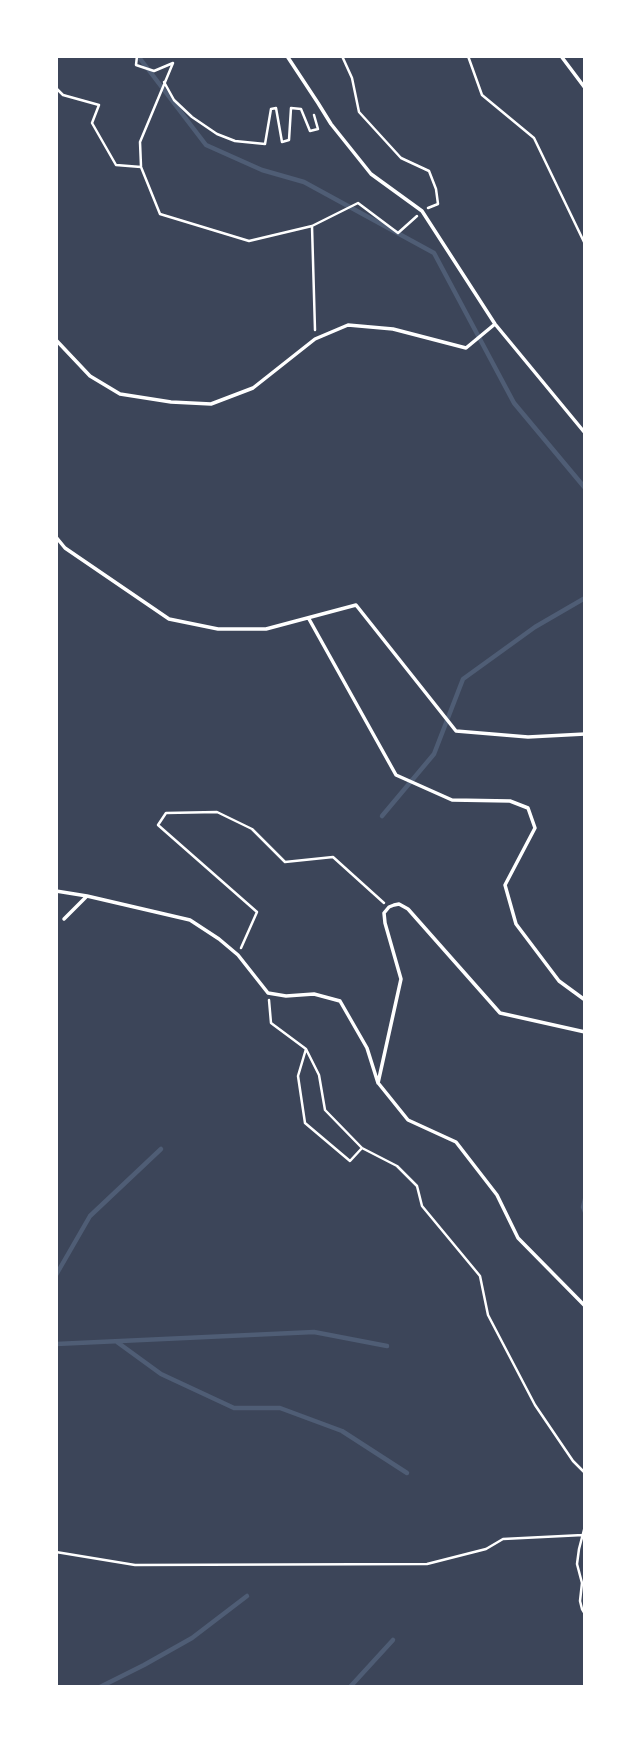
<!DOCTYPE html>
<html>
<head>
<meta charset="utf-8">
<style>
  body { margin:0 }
  #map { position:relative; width:641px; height:1743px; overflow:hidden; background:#2d3142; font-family:"Asap Condensed",sans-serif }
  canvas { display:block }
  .frame { position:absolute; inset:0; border:58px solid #fff; pointer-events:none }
</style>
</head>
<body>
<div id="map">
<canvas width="641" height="1743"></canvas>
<div class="frame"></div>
</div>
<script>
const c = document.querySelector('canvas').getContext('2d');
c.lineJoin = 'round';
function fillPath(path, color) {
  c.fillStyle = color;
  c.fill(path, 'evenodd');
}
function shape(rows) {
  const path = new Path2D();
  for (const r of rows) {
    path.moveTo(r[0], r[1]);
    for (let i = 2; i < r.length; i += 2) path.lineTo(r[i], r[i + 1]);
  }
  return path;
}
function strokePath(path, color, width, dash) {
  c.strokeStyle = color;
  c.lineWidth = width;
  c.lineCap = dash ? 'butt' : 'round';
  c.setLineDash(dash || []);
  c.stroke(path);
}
fillPath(shape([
  [56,56,585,56,585,1687,56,1687]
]), '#3c4559');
strokePath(shape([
  [138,56,206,145,262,170,304,182,434,253,514,403,585,488],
  [382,816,434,754,463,679,535,627,585,598],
  [585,1199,583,1207,585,1212],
  [56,1275,90,1216,161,1149],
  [117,1342,161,1374,234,1408,280,1408,342,1431,407,1473],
  [56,1344,314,1332,387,1346],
  [100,1687,144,1665,192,1638,247,1596],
  [350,1687,393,1640]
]), '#4f5d75', 4.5);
strokePath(shape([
  [137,56,136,65,154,71,173,63,140,142,141,166],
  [342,56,352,78,359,112,401,158,429,171,436,189,438,204,428,208],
  [468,56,482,95,534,138,585,244],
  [164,82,174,100,192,117,217,134,235,141,265,144,271,109,276,108,282,142,289,140,291,108,301,109,310,131,318,129,314,115],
  [56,88,63,95,99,105,92,123,116,165,141,167,160,214,249,241,312,226,315,330],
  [312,226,358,203,398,233,417,216],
  [241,948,257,912,158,825,166,813,217,812,252,829,285,862,333,857,384,903],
  [269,1000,271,1023,306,1049,298,1076,305,1123,350,1161,362,1148,397,1166,417,1186,422,1206,480,1276,488,1315,535,1405,573,1461,585,1473],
  [306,1049,319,1075,325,1110,362,1148],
  [585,1526,579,1549,577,1564,582,1583,580,1601,582,1609,585,1614],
  [56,1552,135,1565,427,1564,486,1549,503,1539,583,1535]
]), '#fff', 2.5);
strokePath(shape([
  [287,56,318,103,331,124,371,174,422,211,495,324,585,433],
  [561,56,585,88],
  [56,340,90,376,120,394,171,402,211,404,253,388,315,339,348,325,393,329,466,348,495,324],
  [56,537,65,548,169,619,218,629,266,629,356,605,456,731,528,737,585,734],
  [309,619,396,775,452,800,510,801,528,808,535,828,505,885,516,924,559,981,585,1000],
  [56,891,87,896,190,920,219,939,238,955,268,993,286,996,314,994,340,1001,367,1048,378,1083,401,979,385,923,384,913,389,907,394,905,399,904,408,909,500,1013,585,1032],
  [64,919,87,896],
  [379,1084,408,1120,456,1142,497,1195,518,1238,585,1306]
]), '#fff', 3.5);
</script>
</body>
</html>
